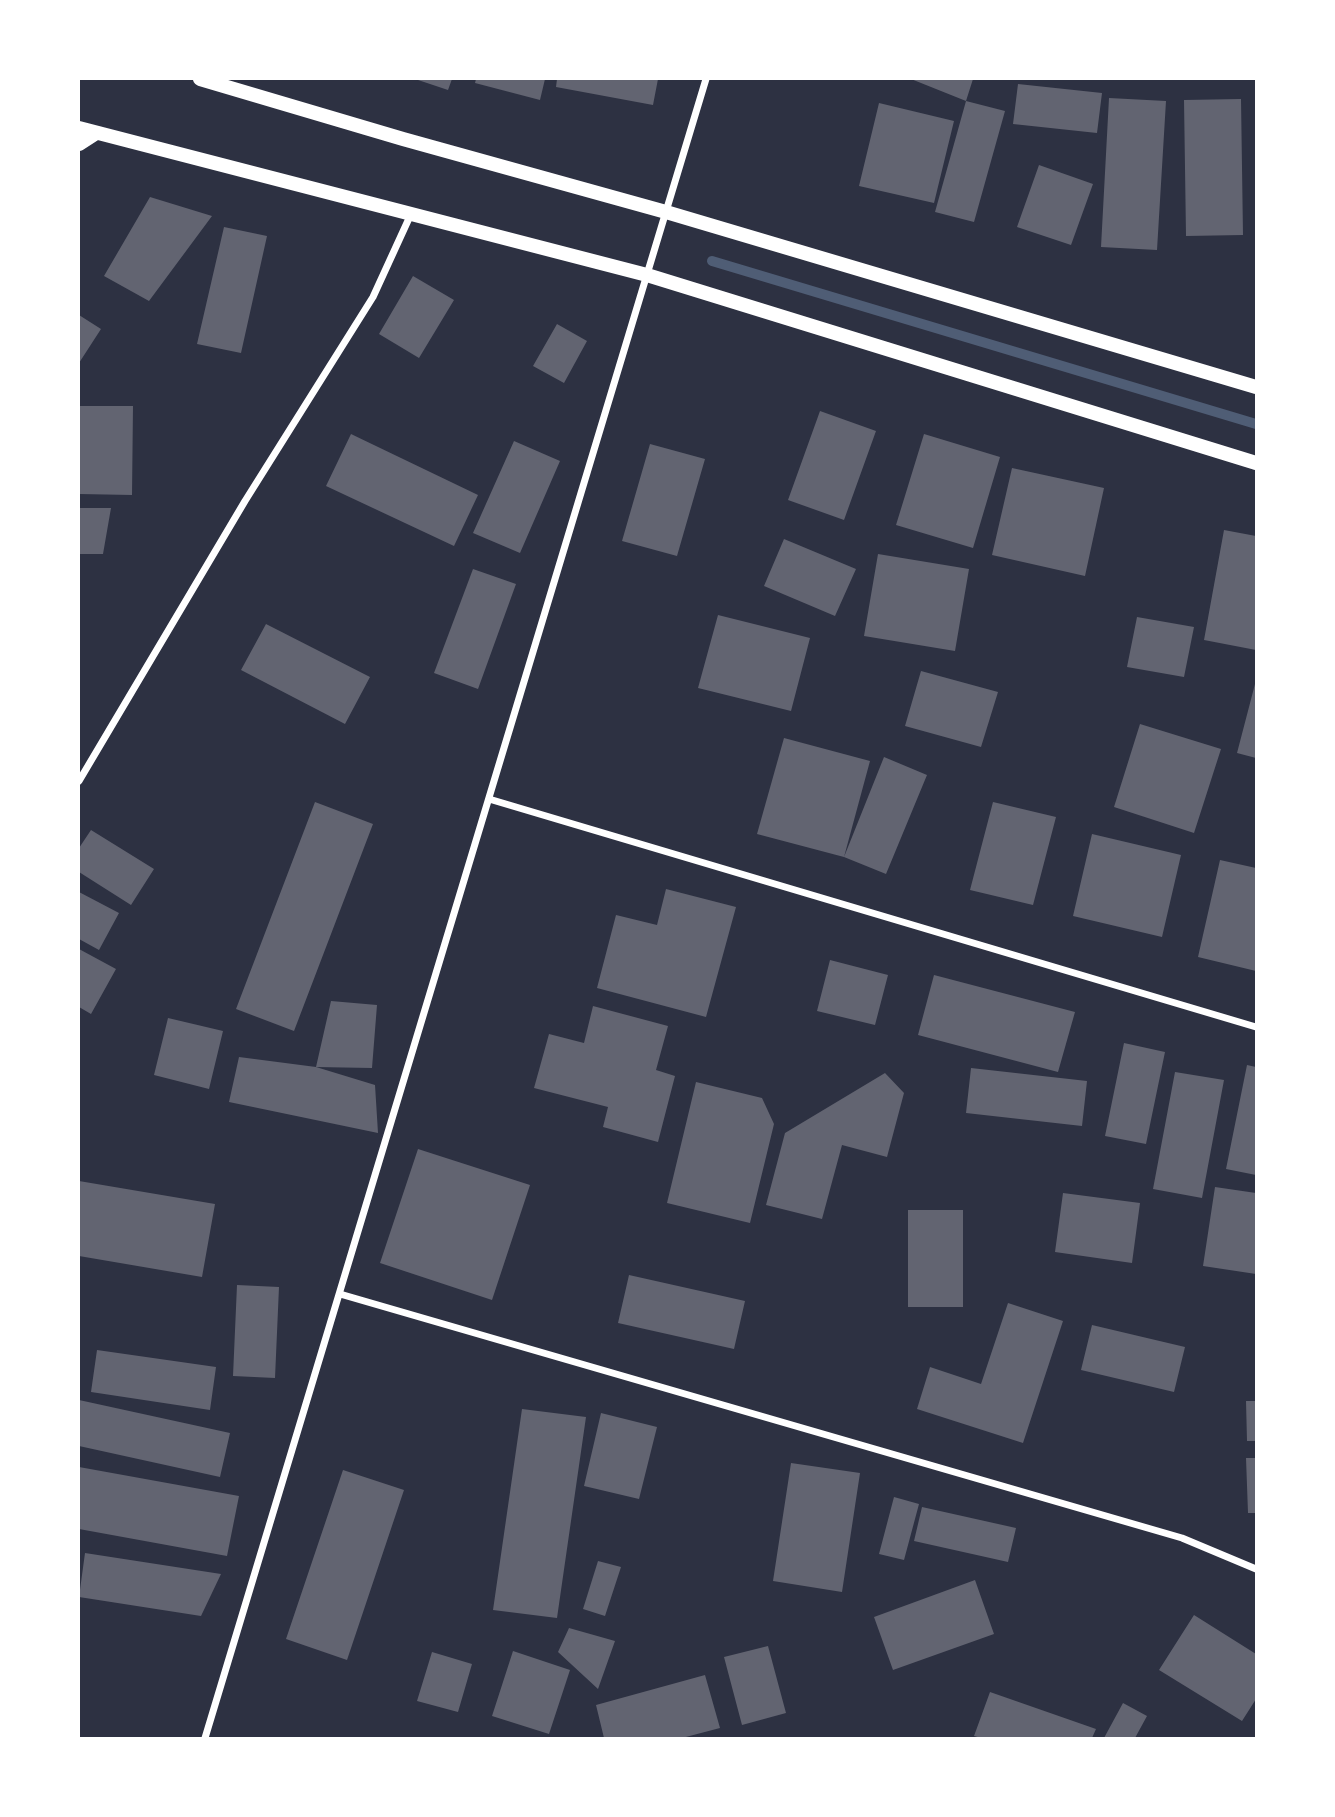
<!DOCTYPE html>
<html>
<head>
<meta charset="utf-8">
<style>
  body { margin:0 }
  #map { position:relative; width:1335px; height:1817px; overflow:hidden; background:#2d3142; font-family:"Titillium Web",sans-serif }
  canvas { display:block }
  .frame { position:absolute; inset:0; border:80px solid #fff; pointer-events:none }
</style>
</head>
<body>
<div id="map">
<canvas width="1335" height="1817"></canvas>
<div class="frame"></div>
</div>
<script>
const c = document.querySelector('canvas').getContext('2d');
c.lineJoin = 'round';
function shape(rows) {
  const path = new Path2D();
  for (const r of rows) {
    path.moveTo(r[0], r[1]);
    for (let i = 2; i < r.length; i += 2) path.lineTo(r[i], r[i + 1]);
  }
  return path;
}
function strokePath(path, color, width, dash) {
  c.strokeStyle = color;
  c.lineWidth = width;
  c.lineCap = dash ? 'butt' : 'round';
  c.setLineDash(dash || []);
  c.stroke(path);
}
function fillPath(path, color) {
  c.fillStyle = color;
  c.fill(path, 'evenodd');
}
strokePath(shape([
  [712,261,1256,424]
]), '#4f5d75', 10);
fillPath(shape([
  [415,79,452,79,448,90],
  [476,79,545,79,540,100,475,83],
  [557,79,658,79,653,105,556,87],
  [911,79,973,79,966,101],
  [1018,84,1102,93,1097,133,1013,124],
  [1109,98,1166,101,1157,250,1101,247],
  [1241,99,1243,235,1186,236,1184,100],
  [966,101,1005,111,974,222,935,212],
  [879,103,954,121,934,203,859,186],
  [1039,165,1093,184,1071,245,1017,227],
  [150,197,212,216,149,301,104,276],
  [224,227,267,236,241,353,197,344],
  [413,276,454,300,419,358,379,334],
  [79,315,101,329,79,363],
  [557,324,587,341,564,383,533,366],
  [79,406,133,406,132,495,79,494],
  [820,411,876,431,844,520,788,500],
  [351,434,478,495,454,546,326,486],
  [924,434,1000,457,973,548,896,525],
  [514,441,560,461,520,553,473,533],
  [650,444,705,459,677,556,622,541],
  [1012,468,1104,488,1085,576,992,555],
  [79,508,111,508,103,554,79,554],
  [1224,530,1256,536,1256,650,1204,640],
  [784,539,856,569,835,616,764,586],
  [878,554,969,569,955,651,864,636],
  [473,569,516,584,478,689,434,673],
  [718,615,810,638,791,711,698,688],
  [1137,617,1194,627,1184,677,1127,667],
  [266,624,370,677,345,724,241,670],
  [921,671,998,692,981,747,905,726],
  [1255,684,1256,684,1256,758,1237,753],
  [1140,724,1221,749,1194,833,1114,807],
  [784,738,870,761,844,857,884,757,927,775,886,874,844,857,757,834],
  [315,802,373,824,294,1031,236,1009],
  [993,802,1056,817,1033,905,970,890],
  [91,830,154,869,131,905,79,872,79,848],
  [1092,834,1181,855,1162,937,1073,916],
  [1220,860,1256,868,1256,971,1198,957],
  [666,889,736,907,706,1017,597,988,616,915,657,925],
  [79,892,119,913,99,950,79,939],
  [79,949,116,969,91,1014,79,1007],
  [830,960,888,975,875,1025,817,1011],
  [934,975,1075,1012,1058,1072,918,1035],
  [331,1001,377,1005,372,1068,316,1067],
  [593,1006,668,1026,656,1070,675,1076,658,1142,603,1127,608,1107,534,1088,549,1034,584,1043],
  [168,1018,223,1031,209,1089,154,1075],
  [1124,1043,1165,1052,1146,1144,1105,1136],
  [239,1057,316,1067,375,1085,378,1133,229,1102],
  [1247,1065,1256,1067,1256,1175,1226,1169],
  [971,1068,1087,1081,1082,1126,966,1113],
  [1175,1072,1224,1080,1202,1198,1153,1189],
  [885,1073,904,1093,887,1157,842,1145,822,1219,766,1205,785,1133],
  [696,1082,762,1098,774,1124,750,1223,667,1203],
  [418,1149,530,1185,492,1300,380,1263],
  [79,1181,215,1204,202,1277,79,1256],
  [1215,1187,1256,1193,1256,1274,1203,1266],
  [1063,1193,1140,1203,1132,1263,1055,1252],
  [908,1210,963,1210,963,1307,908,1307],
  [629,1275,745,1301,734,1349,618,1323],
  [237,1285,279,1287,275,1378,233,1376],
  [1008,1303,1063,1321,1023,1443,917,1409,930,1367,981,1384],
  [1092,1325,1185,1347,1174,1392,1081,1370],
  [97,1350,216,1367,210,1410,91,1392],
  [79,1400,230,1433,220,1477,79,1446],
  [1246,1401,1256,1401,1256,1441,1247,1441],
  [522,1409,586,1417,557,1618,493,1610],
  [601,1413,657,1427,639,1499,584,1486],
  [1246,1458,1256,1458,1256,1513,1248,1513],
  [791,1463,860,1473,842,1592,773,1581],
  [79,1467,239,1496,227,1556,79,1529],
  [343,1470,404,1490,347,1660,286,1639],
  [894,1497,919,1504,904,1560,879,1554],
  [922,1507,1016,1528,1008,1562,914,1541],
  [85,1553,221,1574,201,1616,79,1597],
  [598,1561,621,1567,605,1616,583,1609],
  [975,1580,994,1634,893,1670,874,1617],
  [1194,1615,1256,1654,1256,1699,1242,1721,1159,1670],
  [569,1628,615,1641,598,1689,558,1652],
  [768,1646,786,1713,742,1725,724,1657],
  [513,1651,570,1670,549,1734,492,1716],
  [432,1652,472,1664,458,1712,417,1701],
  [705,1675,720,1728,682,1738,604,1738,596,1705],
  [990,1692,1096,1729,1092,1738,981,1738,974,1736],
  [1123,1703,1147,1716,1135,1738,1104,1738]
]), '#626471');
strokePath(shape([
  [79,781,245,501,373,297,411,214],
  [489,799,1256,1027],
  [340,1294,1182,1538,1256,1569],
  [205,1738,706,79]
]), '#fff', 7);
strokePath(shape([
  [200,79,403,139,666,212,1256,387],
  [79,128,647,275,1256,463],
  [79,144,96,133]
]), '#fff', 14);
</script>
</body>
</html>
